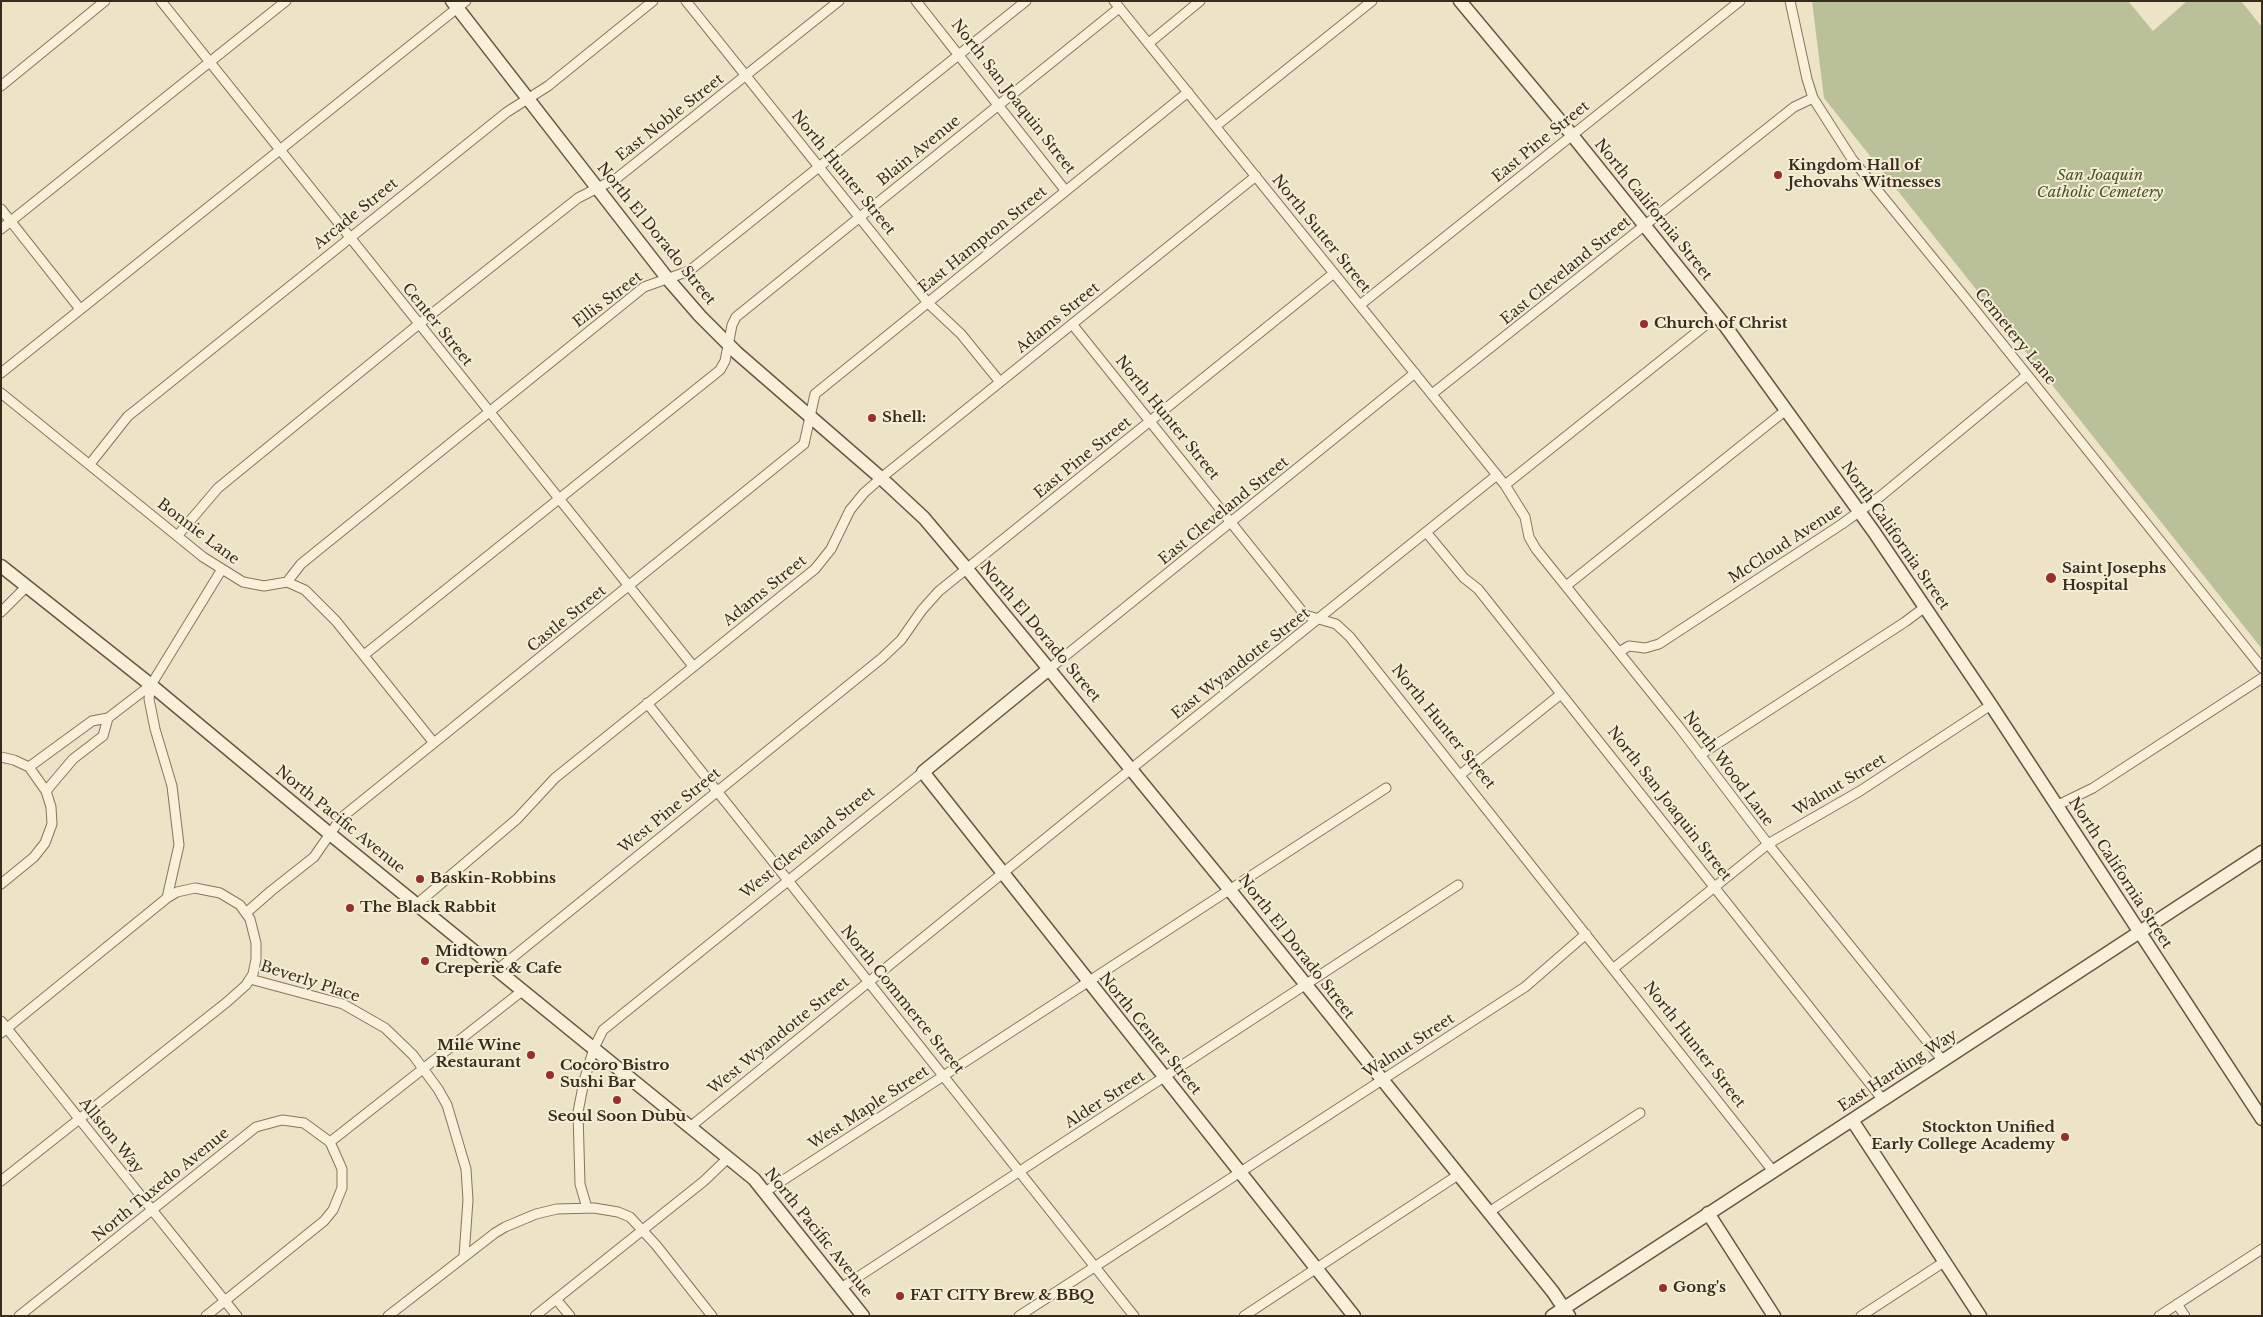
<!DOCTYPE html>
<html>
<head>
<meta charset="utf-8">
<style>
  body { margin:0 }
  #map { position:relative; width:2263px; height:1317px; overflow:hidden; background:#ede3c6; font-family:"Libre Baskerville",serif }
  canvas { display:block }
  .frame { position:absolute; inset:0; border:2px solid #382c1f; pointer-events:none }
</style>
</head>
<body>
<div id="map">
<canvas width="2263" height="1317"></canvas>
<div class="frame"></div>
</div>
<script>
const c = document.querySelector('canvas').getContext('2d');
c.lineJoin = 'round';
function fillPath(path, color) {
  c.fillStyle = color;
  c.fill(path, 'evenodd');
}
function shape(rows) {
  const path = new Path2D();
  for (const r of rows) {
    path.moveTo(r[0], r[1]);
    for (let i = 2; i < r.length; i += 2) path.lineTo(r[i], r[i + 1]);
  }
  return path;
}
function strokePath(path, color, width, dash) {
  c.strokeStyle = color;
  c.lineWidth = width;
  c.lineCap = dash ? 'butt' : 'round';
  c.setLineDash(dash || []);
  c.stroke(path);
}
function drawText(font, color, halo, rows, align = 'center') {
  c.font = font + ' "Libre Baskerville",serif';
  c.lineWidth = 4;
  c.setLineDash([]);
  c.textBaseline = 'middle';
  c.strokeStyle = halo;
  c.fillStyle = color;
  for (const [text, x, y, turn = 0] of rows) {
    c.save();
    c.translate(x, y);
    c.rotate((+turn || 0) * Math.PI / 180);
    c.textAlign = isNaN(turn) ? turn : align;
    if (halo) c.strokeText(text, 0, 0);
    c.fillText(text, 0, 0);
    c.restore();
  }
}
fillPath(shape([
  [1812,1,2128,1,2153,31,2187,1,2241,1,2262,27,2262,649,1824,98]
]), '#bac098');
const street = shape([
  [161,1,693,666],
  [686,1,928,303,961,334,1000,382],
  [916,1,1065,190],
  [1114,1,1505,485,1525,517,1529,537,1536,549,1679,727,1768,844,1943,1061],
  [1790,1,1807,79,1813,98,1852,159,1968,301,2262,668],
  [1149,43,1200,1],
  [1,86,105,1],
  [1216,126,1372,1],
  [1,209,80,309],
  [1,229,286,1],
  [1360,305,1740,1],
  [1072,324,1305,615,1336,624,1350,637,1773,1171],
  [1,373,466,1],
  [1,393,203,557,243,582,264,586,287,582,305,590,336,621,434,743],
  [1432,394,1794,107,1813,98],
  [90,464,128,416,137,409,507,112,548,86,653,1],
  [1505,485,1717,316],
  [1426,532,1464,578,1478,589,1883,1100],
  [178,535,218,488,419,324,578,198,617,178,839,1],
  [287,582,301,564,317,551,644,287,689,271,1026,1],
  [1566,586,1786,410],
  [1,612,27,586],
  [1619,652,1629,646,1645,648,1659,644,1842,524,1882,495,2027,375],
  [364,655,720,370,725,361,732,325,736,317,1119,8],
  [1049,669,1415,373],
  [151,685,149,699,155,729,172,786,179,845,167,898],
  [647,703,1134,1316],
  [108,718,151,685,222,569],
  [1700,755,1905,622,1925,607],
  [1,757,14,760,29,767],
  [29,767,92,721,108,718,103,736,73,759,46,791],
  [1460,775,1561,694],
  [2056,806,2093,788,2262,678],
  [1,884,34,857,45,843,52,824,51,807,46,791,29,767],
  [417,904,517,819,555,778,815,569,831,549,850,510,864,493,881,478,1256,176],
  [246,913,271,891,314,857,341,818,804,444,815,394,1188,92],
  [1614,968,1768,844,1860,791,1991,705],
  [497,970,882,658,901,640,922,610,939,591,1334,273],
  [250,979,343,1004,385,1028,413,1055,438,1089,447,1105,466,1169,468,1200,464,1256],
  [1,1021,237,1316],
  [1,1033,167,898,177,892,195,888,220,893,240,905,250,919,256,943,256,959,253,974,246,985,227,1002,1,1181],
  [690,1127,1131,769,1497,475],
  [330,1142,522,991],
  [765,1192,1386,788],
  [587,1208,580,1184,578,1112,584,1081,594,1048,603,1030,923,772],
  [1489,1212,1640,1113],
  [841,1288,1458,885],
  [556,1299,570,1316],
  [2177,1304,2185,1316],
  [19,1316,256,1127,282,1120,304,1123,330,1142,342,1169,342,1188,333,1210,324,1221,206,1316],
  [388,1316,495,1233,505,1227,536,1214,557,1209,594,1208,618,1212,630,1217,656,1245,712,1316],
  [535,1316,704,1181,728,1158],
  [1019,1316,1525,987,1586,934],
  [1244,1316,1458,1175],
  [1861,1316,1944,1262],
  [2159,1316,2262,1249]
]);
const secondary = shape([
  [452,1,667,278,700,316,737,353,881,478,924,518,967,569,1229,889,1553,1292,1569,1316],
  [1460,1,1572,135,1726,327,1874,532,1991,705,2262,1119],
  [1,566,151,685,330,834,754,1179,863,1316],
  [1049,669,923,772,1354,1316],
  [1852,1120,1980,1316],
  [1708,1213,1774,1316],
  [1552,1316,2262,852]
]);
strokePath(street, '#88755c', 11);
strokePath(secondary, '#6a563f', 15);
strokePath(street, '#f8f0d9', 9);
strokePath(secondary, '#f8f0d9', 12);
for (const [x, y, r, color] of [
  [1778,175,5,"#95302d"],
  [1644,324,5,"#95302d"],
  [872,418,5,"#95302d"],
  [2051,578,6,"#95302d"],
  [420,879,5,"#95302d"],
  [350,908,5,"#95302d"],
  [425,961,5,"#95302d"],
  [531,1055,5,"#95302d"],
  [550,1075,5,"#95302d"],
  [617,1100,5,"#95302d"],
  [2065,1137,5,"#95302d"],
  [1663,1288,5,"#95302d"],
  [900,1296,5,"#95302d"]
]) {
  const dot = new Path2D();
  dot.arc(x, y, r, 0, 2 * Math.PI);
  c.fillStyle = color;
  c.fill(dot);
  strokePath(dot, '#f5edd5', 2);
}
drawText('15px', '#382c1f', '#f5edd5', [
  ["North San Joaquin Street",1013,97,52],
  ["East Noble Street",670,118,-38],
  ["East Pine Street",1541,142,-39],
  ["Blain Avenue",919,151,-39],
  ["North Hunter Street",843,173,51],
  ["North California Street",1653,210,51],
  ["Arcade Street",356,214,-39],
  ["North El Dorado Street",656,234,51],
  ["North Sutter Street",1321,234,51],
  ["East Hampton Street",983,240,-39],
  ["East Cleveland Street",1566,271,-39],
  ["Ellis Street",608,300,-37],
  ["Adams Street",1058,318,-39],
  ["Center Street",437,325,51],
  ["Cemetery Lane",2015,337,51],
  ["North Hunter Street",1167,418,51],
  ["East Pine Street",1083,458,-39],
  ["East Cleveland Street",1224,511,-39],
  ["Bonnie Lane",198,532,37],
  ["North California Street",1895,536,55],
  ["McCloud Avenue",1786,544,-33],
  ["Adams Street",765,591,-39],
  ["Castle Street",567,619,-39],
  ["North El Dorado Street",1040,632,50],
  ["East Wyandotte Street",1241,664,-38],
  ["North Hunter Street",1443,727,51],
  ["North Wood Lane",1728,769,53],
  ["Walnut Street",1840,785,-31],
  ["North San Joaquin Street",1669,804,52],
  ["West Pine Street",670,811,-39],
  ["North Pacific Avenue",340,820,39],
  ["West Cleveland Street",808,843,-39],
  ["North California Street",2120,873,57],
  ["North El Dorado Street",1296,947,52],
  ["Beverly Place",310,982,18],
  ["North Commerce Street",902,1000,51],
  ["North Center Street",1150,1034,51],
  ["West Wyandotte Street",779,1036,-39],
  ["North Hunter Street",1694,1045,52],
  ["Walnut Street",1409,1046,-33],
  ["East Harding Way",1898,1071,-33],
  ["Alder Street",1105,1100,-33],
  ["West Maple Street",869,1108,-33],
  ["Allston Way",111,1136,51],
  ["North Tuxedo Avenue",161,1185,-39],
  ["North Pacific Avenue",818,1233,51]
]);
drawText('bold 15px', '#382c1f', '#f5edd5', [
  ["Kingdom Hall of",1788,166],
  ["Jehovahs Witnesses",1788,183],
  ["Church of Christ",1654,324],
  ["Shell:",882,418],
  ["Saint Josephs",2062,569],
  ["Hospital",2062,586],
  ["Baskin-Robbins",430,879],
  ["The Black Rabbit",360,908],
  ["Midtown",435,952],
  ["Creperie & Cafe",435,969],
  ["Mile Wine",521,1046,"right"],
  ["Restaurant",521,1063,"right"],
  ["Cocoro Bistro",560,1066],
  ["Sushi Bar",560,1083],
  ["Seoul Soon Dubu",617,1117,"center"],
  ["Stockton Unified",2055,1128,"right"],
  ["Early College Academy",2055,1145,"right"],
  ["Gong's",1673,1288],
  ["FAT CITY Brew & BBQ",910,1296]
], 'left');
drawText('italic 15px', '#475426', '#f5edd5', [
  ["San Joaquin",2100,176],
  ["Catholic Cemetery",2100,193]
]);
</script>
</body>
</html>
